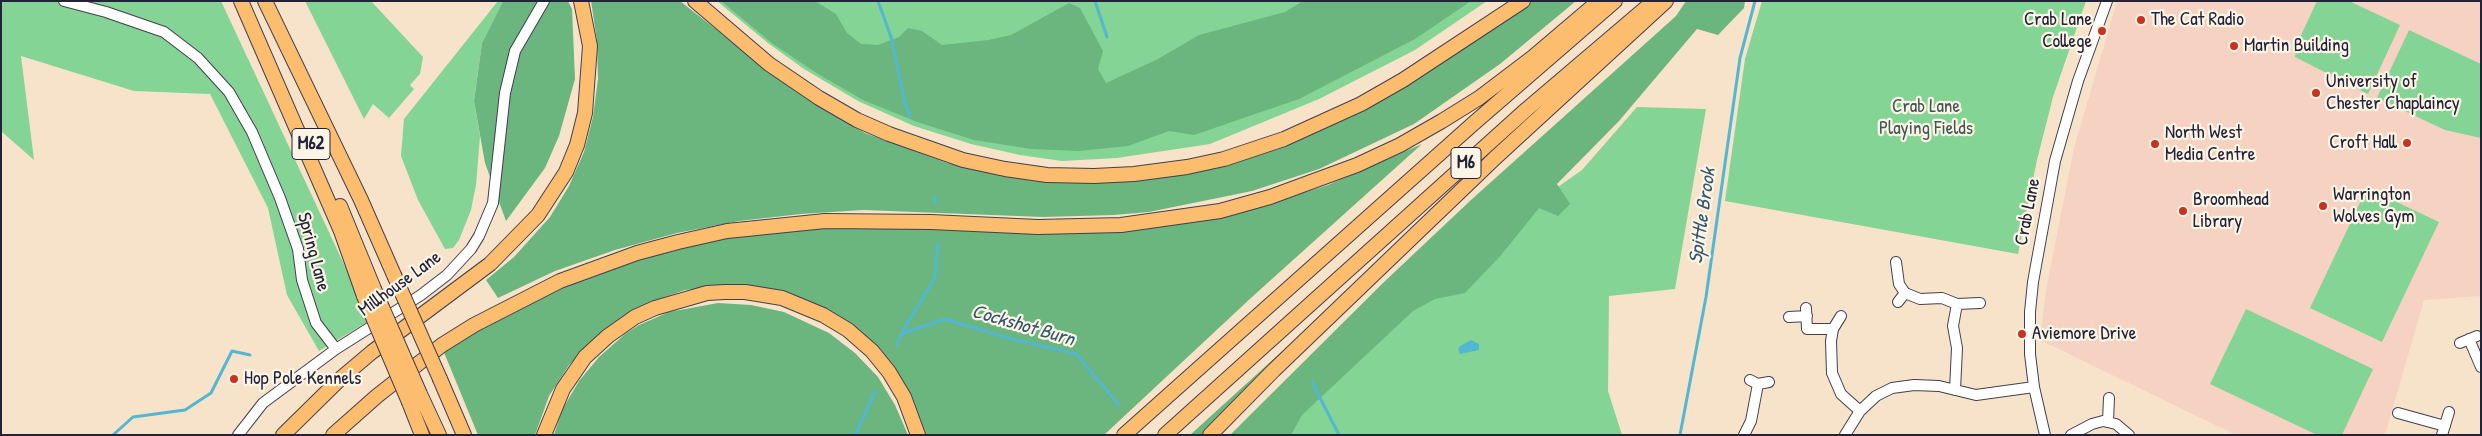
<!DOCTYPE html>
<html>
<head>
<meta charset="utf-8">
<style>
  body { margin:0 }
  #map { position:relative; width:2482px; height:436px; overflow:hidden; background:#f6e3ca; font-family:"Patrick Hand",sans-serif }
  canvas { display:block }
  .frame { position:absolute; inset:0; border:2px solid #22223b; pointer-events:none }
</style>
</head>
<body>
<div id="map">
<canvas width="2482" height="436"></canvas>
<div class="frame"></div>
</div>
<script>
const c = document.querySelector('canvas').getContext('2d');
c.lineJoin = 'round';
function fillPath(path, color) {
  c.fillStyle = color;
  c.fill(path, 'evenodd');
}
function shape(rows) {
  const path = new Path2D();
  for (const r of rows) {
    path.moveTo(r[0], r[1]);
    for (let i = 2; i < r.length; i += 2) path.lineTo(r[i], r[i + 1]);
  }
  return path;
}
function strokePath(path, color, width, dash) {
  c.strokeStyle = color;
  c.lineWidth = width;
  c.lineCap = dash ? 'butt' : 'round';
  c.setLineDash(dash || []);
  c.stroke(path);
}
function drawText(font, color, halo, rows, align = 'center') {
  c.font = font + ' "Patrick Hand",sans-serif';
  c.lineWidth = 4.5;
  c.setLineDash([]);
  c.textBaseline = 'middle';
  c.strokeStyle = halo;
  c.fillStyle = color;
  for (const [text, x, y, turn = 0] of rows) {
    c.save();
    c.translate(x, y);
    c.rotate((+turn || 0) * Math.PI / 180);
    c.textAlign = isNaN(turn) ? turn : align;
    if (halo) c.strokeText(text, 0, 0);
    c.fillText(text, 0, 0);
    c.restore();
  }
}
fillPath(shape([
  [2117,1,2481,1,2481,296,2424,300,2385,435,2236,435,2040,340,2046,290,2074,148]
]), '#f6d2c3');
fillPath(shape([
  [1,1,221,1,355,288,367,322,319,351,287,295,268,208,210,94,134,91,21,56,34,160,1,131],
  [305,1,371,1,423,57,420,74,410,85,414,89,389,118,373,104,364,119],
  [498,1,503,1,482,43,474,101,480,136,476,185,471,210,459,240,453,248,445,249,418,200,401,156,404,119],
  [717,1,1487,1,1415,50,1319,99,1210,144,1117,158,1062,161,1020,155,971,144,914,126,858,101,804,69,768,43],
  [1762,1,2086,1,2053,97,2037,160,2018,254,1725,201,1745,59],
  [2317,1,2349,1,2400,25,2368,94,2295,57,2296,46],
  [2409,30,2481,64,2481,138,2445,130,2377,98],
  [1637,107,1706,109,1675,289,1609,296,1608,391,1622,435,1270,435,1528,208,1582,170],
  [2367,188,2439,222,2382,342,2310,308],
  [2246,309,2373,369,2342,435,2317,435,2210,384]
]), '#84d495');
fillPath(shape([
  [503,1,568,1,572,9,575,79,559,136,545,168,506,221,485,163,474,101,482,43],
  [591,1,680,1,774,75,865,133,947,163,1032,179,1258,154,1483,34,1530,1,1576,1,1500,64,1414,124,1319,169,1252,191,1149,212,1114,215,1043,217,863,210,801,214,739,221,677,233,615,250,555,271,498,298,486,280,514,257,550,217,569,186,584,152,593,117,598,79,597,41],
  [721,1,815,1,836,14,847,33,861,44,878,45,899,37,908,28,922,31,942,45,988,40,1011,35,1069,3,1080,8,1103,51,1098,69,1106,83,1158,59,1199,35,1285,12,1303,1,1471,1,1415,39,1299,99,1194,135,1169,131,1128,146,1079,151,1031,149,974,140,917,122,863,100,818,74,773,44],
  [1686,1,1745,1,1744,8,1718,35,1697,29,1619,121,1557,184,1570,204,1558,216,1539,208,1502,254,1465,293,1435,299,1413,311,1302,415,1291,435,1230,435,1384,282,1471,200,1676,16],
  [1422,144,1252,297,1104,435,924,435,878,352,773,290,756,287,720,286,685,290,653,301,622,318,594,340,569,365,549,396,535,435,478,435,443,350,470,332,557,288,651,254,746,233,847,226,1092,233,1196,222,1263,206,1328,185],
  [718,303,751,305,784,312,829,333,855,353,878,377,895,405,908,435,554,435,562,410,579,381,599,357,625,334,639,325,669,312],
  [1290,344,1203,435,1190,435]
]), '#6bb67e');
fillPath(shape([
  [1471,340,1479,344,1479,350,1460,354,1458,349,1460,346]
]), '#52b7d1');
strokePath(shape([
  [878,1,891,37,905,103,910,117],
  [1095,1,1107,37],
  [934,197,936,203],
  [901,334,945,319,1012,339,1076,354,1119,405],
  [897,345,905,327,935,278,938,244],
  [1312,382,1339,435],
  [113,435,133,417,185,410,211,393,232,351,250,355],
  [855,435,875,392],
  [1680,435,1706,297,1740,58,1755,1]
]), '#52b7d1', 3);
const minor = shape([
  [64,1,106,12,164,32,198,58,229,92,252,132,280,198,298,249,302,280,316,323,336,349],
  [1896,262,1899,284,1905,293,1898,302],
  [1905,293,1920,299,1942,298,1957,304,1980,303],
  [1806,308,1807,329,1833,329],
  [1841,316,1833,329,1831,341,1832,373,1841,394,1860,411],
  [1789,317,1807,316],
  [2469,339,2481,367],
  [2460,343,2477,336],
  [1750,380,1758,384,1769,382],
  [1955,390,1957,348,1953,326,1957,304],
  [2398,413,2445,426],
  [2108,421,2109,398],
  [238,435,263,403,336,349,421,295,447,275,471,249,479,236,493,203,505,93,515,51,544,1],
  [1744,435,1751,421,1758,384],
  [1845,435,1860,411,1876,396,1892,388,1914,385,1939,386,1976,395,2034,387],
  [2045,435,2034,387,2030,354,2030,312,2033,282,2055,161,2078,81,2107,1],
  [2071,435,2092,424,2103,421,2116,424,2129,435],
  [2442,435,2449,412]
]);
const highway = shape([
  [241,1,341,231,364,296],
  [265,1,361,200,394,275],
  [695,1,769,64,819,98,857,120,889,134,963,160,1005,169,1047,175,1094,176,1134,174,1187,167,1224,159,1284,139,1361,104,1403,80,1523,1],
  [340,206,374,289],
  [440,379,464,435],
  [420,394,439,435],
  [409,402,422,435],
  [283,435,340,379,372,352,490,264,538,215,566,172,577,145,585,113,590,46,581,1],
  [333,435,377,396,442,345,474,325,560,281,637,253,678,242,727,231,825,221,931,222,1038,227,1121,225,1220,211,1270,197,1357,165,1400,145,1442,121,1479,98,1533,57,1599,1],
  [544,435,563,389,585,357,608,336,635,317,655,308,707,293,725,292,745,292,782,298,823,315,848,330,872,351,889,372,904,397,918,435],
  [1124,435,1474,123,1615,1],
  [1165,435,1527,109,1654,1],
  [1210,435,1274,370,1495,158,1666,1]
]);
strokePath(minor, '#423f50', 12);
strokePath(highway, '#423f50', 16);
strokePath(minor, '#fff', 10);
strokePath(highway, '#fcbd6f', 14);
const highwayBridge = shape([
  [394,275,440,379],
  [374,289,420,394],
  [364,296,409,402]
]);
strokePath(highwayBridge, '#423f50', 16, []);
strokePath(highwayBridge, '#fcbd6f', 14);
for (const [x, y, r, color] of [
  [2141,20,5,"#c8321e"],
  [2102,31,5,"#c8321e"],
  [2234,46,5,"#c8321e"],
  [2316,93,5,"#c8321e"],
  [2407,143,5,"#c8321e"],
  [2155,144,5,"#c8321e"],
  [2323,206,5,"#c8321e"],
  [2183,211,5,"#c8321e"],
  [2022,334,5,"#c8321e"],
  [234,379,5,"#c8321e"]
]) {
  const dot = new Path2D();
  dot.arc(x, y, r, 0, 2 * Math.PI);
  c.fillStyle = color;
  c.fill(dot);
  strokePath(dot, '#fcf5e5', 2);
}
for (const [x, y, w] of [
  [311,144,38],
  [1466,163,30]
]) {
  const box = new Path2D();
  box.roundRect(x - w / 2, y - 15.5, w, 31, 4);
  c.fillStyle = '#fcf5e5';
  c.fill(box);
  strokePath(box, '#22223b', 1);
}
drawText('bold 18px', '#22223b', null, [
  ["M62",311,144],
  ["M6",1466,163]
]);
drawText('19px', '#22223b', '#fcf5e5', [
  ["Crab Lane",2092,20,"right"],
  ["College",2092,42,"right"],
  ["The Cat Radio",2151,20],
  ["Martin Building",2244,46],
  ["University of",2326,82],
  ["Chester Chaplaincy",2326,104],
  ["North West",2165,133],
  ["Media Centre",2165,155],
  ["Croft Hall",2397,143,"right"],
  ["Warrington",2333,195],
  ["Wolves Gym",2333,217],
  ["Broomhead",2193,200],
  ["Library",2193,222],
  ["Aviemore Drive",2032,334],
  ["Hop Pole Kennels",244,379]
], 'left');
drawText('19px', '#3f5756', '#fcf5e5', [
  ["Crab Lane",1926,107],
  ["Playing Fields",1926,129]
]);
drawText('19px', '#22223b', '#fcf5e5', [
  ["Crab Lane",2028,212,-79],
  ["Spring Lane",313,252,75],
  ["Millhouse Lane",400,284,-36]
]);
drawText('italic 20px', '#335670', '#fcf5e5', [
  ["Spittle Brook",1703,216,-82],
  ["Cockshot Burn",1023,326,16]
]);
</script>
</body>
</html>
